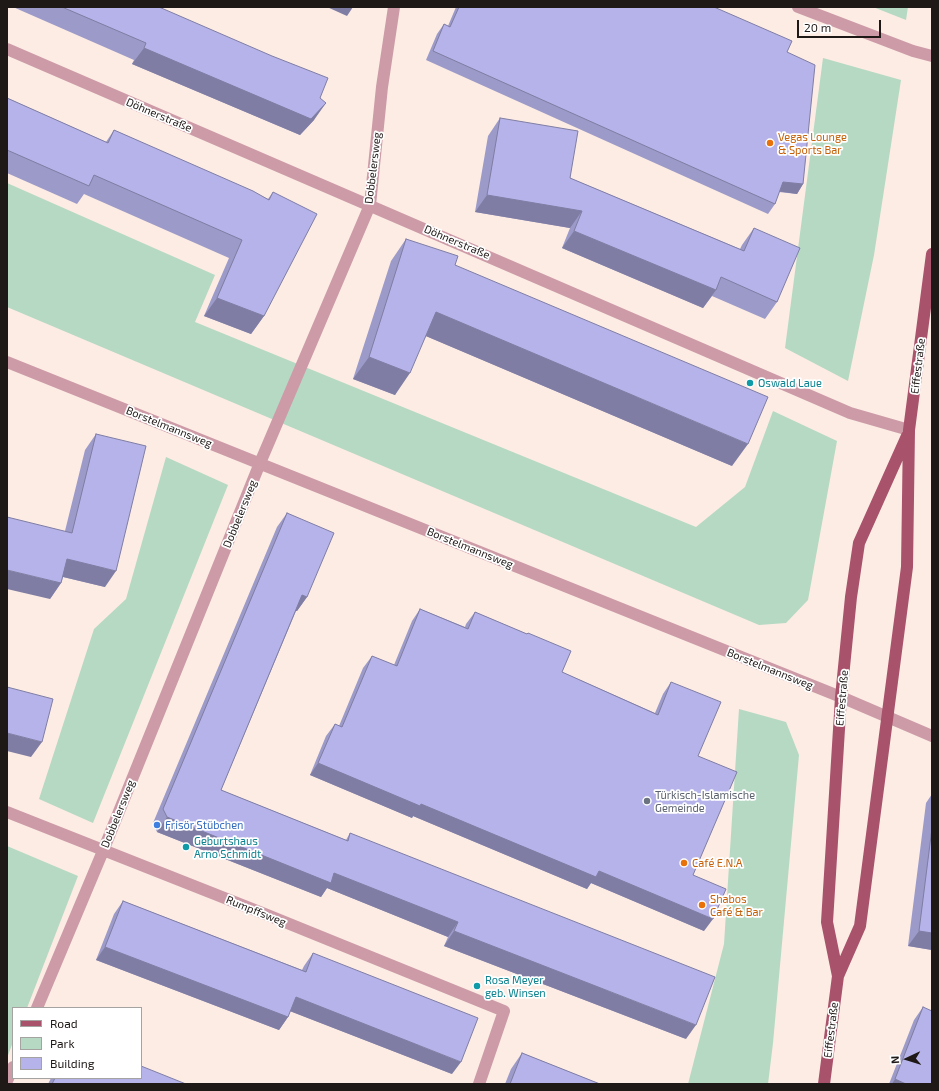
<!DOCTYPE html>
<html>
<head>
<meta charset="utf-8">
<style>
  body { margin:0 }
  #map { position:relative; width:939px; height:1091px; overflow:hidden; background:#fcece4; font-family:"Exo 2",sans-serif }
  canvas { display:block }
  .frame { position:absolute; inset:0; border:8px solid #1e1816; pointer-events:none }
  .legend { position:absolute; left:12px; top:1007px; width:130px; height:72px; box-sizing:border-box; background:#fff; border:1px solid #a5a3a2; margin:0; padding:5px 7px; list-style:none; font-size:12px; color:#1e1816 }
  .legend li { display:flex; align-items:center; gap:8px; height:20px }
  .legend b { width:20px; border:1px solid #a5a3a2 }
  .north { position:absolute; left:887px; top:1039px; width:40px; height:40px; -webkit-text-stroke:3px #fff; paint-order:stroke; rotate:266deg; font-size:11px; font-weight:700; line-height:16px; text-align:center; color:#1e1816 }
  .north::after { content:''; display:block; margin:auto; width:14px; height:18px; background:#1e1816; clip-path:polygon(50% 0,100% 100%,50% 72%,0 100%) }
  .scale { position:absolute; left:797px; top:20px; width:84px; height:18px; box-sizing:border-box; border:2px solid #1e1816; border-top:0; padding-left:5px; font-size:12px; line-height:14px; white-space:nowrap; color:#1e1816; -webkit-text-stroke:3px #fff; paint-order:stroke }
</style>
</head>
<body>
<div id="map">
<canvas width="939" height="1091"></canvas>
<div class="frame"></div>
<ul class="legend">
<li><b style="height:5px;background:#a8526b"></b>Road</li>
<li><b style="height:11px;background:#b6d9c4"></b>Park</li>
<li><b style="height:11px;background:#b5b3e9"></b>Building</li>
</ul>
<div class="north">N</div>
<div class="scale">20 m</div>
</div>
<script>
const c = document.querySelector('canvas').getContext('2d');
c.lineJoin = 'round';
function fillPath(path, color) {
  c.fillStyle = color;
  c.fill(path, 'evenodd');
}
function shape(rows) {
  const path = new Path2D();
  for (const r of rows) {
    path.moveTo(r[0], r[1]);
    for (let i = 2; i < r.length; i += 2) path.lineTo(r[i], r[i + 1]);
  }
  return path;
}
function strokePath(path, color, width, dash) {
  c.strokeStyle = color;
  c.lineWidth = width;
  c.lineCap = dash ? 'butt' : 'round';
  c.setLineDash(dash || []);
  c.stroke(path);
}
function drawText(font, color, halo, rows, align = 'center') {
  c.font = font + ' "Exo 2",sans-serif';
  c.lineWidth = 3.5;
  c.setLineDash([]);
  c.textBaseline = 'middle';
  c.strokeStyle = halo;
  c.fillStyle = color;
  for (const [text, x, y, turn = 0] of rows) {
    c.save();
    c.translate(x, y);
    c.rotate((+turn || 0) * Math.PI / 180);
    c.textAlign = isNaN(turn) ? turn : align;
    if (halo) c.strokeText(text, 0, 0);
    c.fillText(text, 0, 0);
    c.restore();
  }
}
fillPath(shape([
  [873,7,908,7,906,20],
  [823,58,901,80,874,255,848,381,785,348],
  [7,183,215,275,195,322,696,527,745,487,773,411,837,441,808,600,786,623,759,625,7,307],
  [166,457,228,485,93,823,39,799,94,629,126,599],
  [739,709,786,722,799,755,773,1043,768,1084,688,1084,724,944],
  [7,846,78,876,27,1008,13,1008,13,1042,7,1058]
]), '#b6d9c4');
strokePath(shape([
  [798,7,913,51,932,56],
  [7,49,850,413,909,430],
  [7,362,841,697,932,736],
  [7,812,265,914,504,1011,479,1084],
  [37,1008,103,851,260,463,370,205,382,87,394,7],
  [7,1081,13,1067]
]), '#cd9ba7', 12);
strokePath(shape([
  [838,976,827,922,841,697,851,597,859,543,907,436],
  [824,1084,838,976,860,926,907,567,909,430,932,254]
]), '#a8526b', 12);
fillPath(shape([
  [13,7,159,7,320,98,314,120,300,135,132,64,134,60],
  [456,7,714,7,787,52,803,184,797,194,779,192,775,204,768,214,426,60,437,34,444,24,448,26],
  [7,98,106,142,114,130,268,199,273,192,264,316,251,334,204,316,229,258,84,194,77,204,7,173],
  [500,118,570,178,740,249,742,245,754,228,777,302,765,319,712,296,703,308,562,248,570,228,475,212,488,136],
  [406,239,455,265,732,466,426,336,395,395,353,379,391,261],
  [96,434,105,587,63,577,61,583,50,599,65,531,85,450],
  [287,513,307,597,297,611,296,611,221,790,346,840,350,833,686,1039,444,946,448,937,327,888,321,897,157,832,153,823,277,527],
  [420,609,465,627,466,624,475,612,527,634,528,633,562,672,655,713,663,694,671,682,698,756,693,875,704,931,591,883,587,889,413,816,412,818,310,775,326,736,335,724,339,726,363,668,372,656,394,665,412,621],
  [932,794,932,950,908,946,926,803],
  [123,901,302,970,304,966,313,953,452,1074,290,1011,288,1017,279,1030,96,960,114,914],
  [923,1007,932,1084,889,1084,914,1020],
  [522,1053,600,1084,505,1084,511,1069],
  [51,1078,141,1078,186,1084,48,1084]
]), '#9c9ac8');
fillPath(shape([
  [327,7,353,7,347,16],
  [144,48,326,103,314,120,300,135,132,64],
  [783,182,803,184,797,194,776,191],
  [487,195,582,211,570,228,475,212],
  [574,231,716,290,703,308,562,248],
  [217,298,264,316,251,334,204,316],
  [436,312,748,444,732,466,421,334],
  [369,357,410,373,395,395,353,379],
  [67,559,116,571,105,587,55,575],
  [7,570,61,583,50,599,7,589],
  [302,595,307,597,297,611,292,610],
  [7,733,42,742,31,757,7,751],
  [318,763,421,804,599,871,713,919,704,931,591,883,587,889,413,816,412,818,310,775],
  [167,817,334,873,458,922,448,937,327,888,321,897,157,832],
  [454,931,696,1025,686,1039,444,946],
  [919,931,932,933,932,950,908,946],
  [105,947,288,1017,279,1030,96,960],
  [296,997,461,1062,452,1074,287,1010],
  [895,1079,906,1084,892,1084]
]), '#7f7da3');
const building = shape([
  [62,7,159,7,272,56,328,78,320,98,326,103,311,119,144,48,146,43,62,7],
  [459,7,714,7,792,41,787,52,815,65,803,184,783,182,775,204,433,51,444,24,450,27,459,7],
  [7,98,108,143,114,130,253,191,269,200,273,192,317,214,264,316,217,298,242,240,94,175,89,186,7,150,7,98],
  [500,118,578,131,570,178,744,251,754,228,800,248,777,302,721,277,716,290,574,231,582,211,487,195,500,118],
  [406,239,458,256,455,265,768,397,748,444,436,312,410,373,369,357,406,239],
  [96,434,146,446,116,571,67,559,61,583,7,570,7,517,72,533,96,434],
  [287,513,334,533,307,597,302,595,221,790,348,841,350,833,715,977,696,1025,454,931,458,922,334,873,331,883,167,817,163,809,287,513],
  [420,609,468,629,475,612,527,634,528,633,571,651,562,672,658,715,671,682,721,702,698,756,737,772,693,875,726,889,713,919,599,871,596,877,421,804,420,806,318,763,335,724,342,727,372,656,397,666,420,609],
  [7,687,53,699,42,742,7,733,7,687],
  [932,828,932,933,919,931,932,828],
  [123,901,306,972,313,953,478,1018,461,1062,296,997,288,1017,105,947,123,901],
  [923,1007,932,1011,932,1084,906,1084,895,1079,923,1007],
  [522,1053,600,1084,510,1084,522,1053],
  [141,1066,186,1084,52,1084,55,1078,141,1078,141,1066]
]);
fillPath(building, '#b5b3e9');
strokePath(building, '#7f7da3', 1);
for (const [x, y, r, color] of [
  [770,143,4,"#e8710a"],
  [750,383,4,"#0f9aa8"],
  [647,801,4,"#6b7280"],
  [157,825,4,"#3f7fe0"],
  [186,847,4,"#0f9aa8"],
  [684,863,4,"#e8710a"],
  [702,905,4,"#e8710a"],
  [477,986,4,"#0f9aa8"]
]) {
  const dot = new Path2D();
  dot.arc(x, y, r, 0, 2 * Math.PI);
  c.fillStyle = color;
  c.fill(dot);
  strokePath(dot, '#fff', 1.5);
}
drawText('11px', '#1e1816', '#fff', [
  ["Döhnerstraße",159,115,23],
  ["Dobbelersweg",373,168,-83],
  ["Döhnerstraße",457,242,23],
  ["Eiffestraße",918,366,-83],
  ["Borstelmannsweg",169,427,22],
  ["Dobbelersweg",240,514,-68],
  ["Borstelmannsweg",470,548,22],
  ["Borstelmannsweg",770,669,22],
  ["Eiffestraße",842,698,-85],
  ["Dobbelersweg",118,814,-68],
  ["Rumpffsweg",256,911,22],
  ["Eiffestraße",831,1030,-83]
]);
drawText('11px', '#c56008', '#fff', [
  ["Vegas Lounge",778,137],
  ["& Sports Bar",778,150],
  ["Café E.N.A",692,863],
  ["Shabos",710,899],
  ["Café & Bar",710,912]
], 'left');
drawText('11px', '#0d838f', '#fff', [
  ["Oswald Laue",758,383],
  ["Geburtshaus",194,841],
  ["Arno Schmidt",194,854],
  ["Rosa Meyer",485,980],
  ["geb. Winsen",485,993]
], 'left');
drawText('11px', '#5b616d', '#fff', [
  ["Türkisch-Islamische",655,795],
  ["Gemeinde",655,808]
], 'left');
drawText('11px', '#366cbe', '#fff', [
  ["Frisör Stübchen",165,825]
], 'left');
</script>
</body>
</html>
